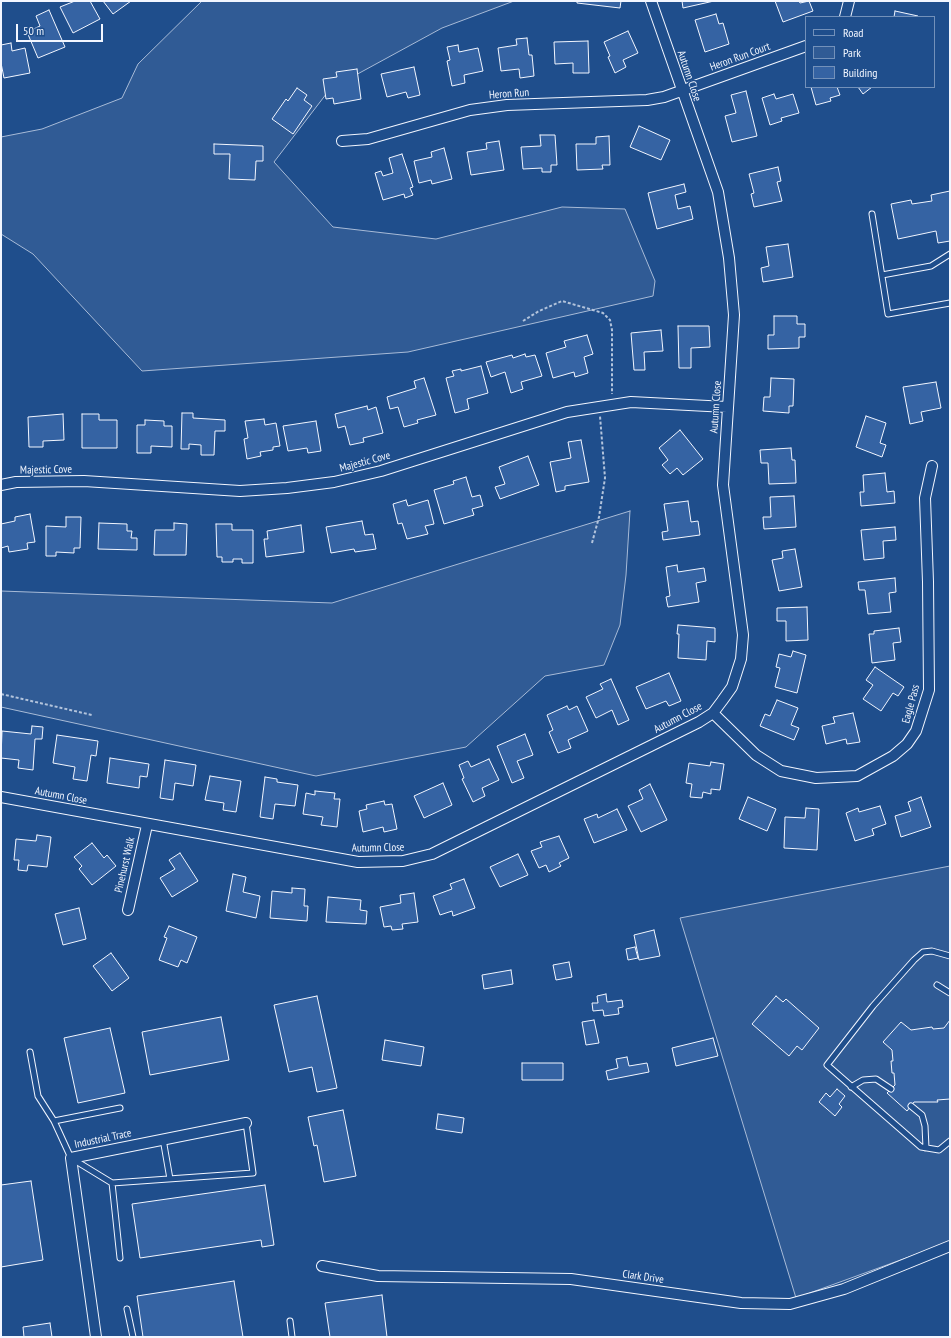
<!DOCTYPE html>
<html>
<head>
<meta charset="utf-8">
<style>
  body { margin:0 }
  #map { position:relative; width:951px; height:1338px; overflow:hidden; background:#1f4e8c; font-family:"PT Sans Narrow",sans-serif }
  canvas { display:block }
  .frame { position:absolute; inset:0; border:2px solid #f2f6ff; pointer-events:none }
  .legend { position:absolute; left:805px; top:16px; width:130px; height:72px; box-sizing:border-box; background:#1f4e8c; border:1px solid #7391ba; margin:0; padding:5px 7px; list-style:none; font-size:12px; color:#f2f6ff }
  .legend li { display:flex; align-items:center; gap:8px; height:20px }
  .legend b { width:20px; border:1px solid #7391ba }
  .scale { position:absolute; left:16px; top:24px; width:87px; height:18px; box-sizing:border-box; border:2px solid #f2f6ff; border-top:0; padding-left:5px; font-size:12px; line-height:14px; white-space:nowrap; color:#f2f6ff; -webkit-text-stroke:3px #1f4e8c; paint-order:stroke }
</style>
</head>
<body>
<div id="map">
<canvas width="951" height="1338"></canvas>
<div class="frame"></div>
<ul class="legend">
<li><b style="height:5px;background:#1f4e8c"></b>Road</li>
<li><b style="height:11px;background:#305b95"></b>Park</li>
<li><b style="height:11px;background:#3563a3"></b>Building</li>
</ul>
<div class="scale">50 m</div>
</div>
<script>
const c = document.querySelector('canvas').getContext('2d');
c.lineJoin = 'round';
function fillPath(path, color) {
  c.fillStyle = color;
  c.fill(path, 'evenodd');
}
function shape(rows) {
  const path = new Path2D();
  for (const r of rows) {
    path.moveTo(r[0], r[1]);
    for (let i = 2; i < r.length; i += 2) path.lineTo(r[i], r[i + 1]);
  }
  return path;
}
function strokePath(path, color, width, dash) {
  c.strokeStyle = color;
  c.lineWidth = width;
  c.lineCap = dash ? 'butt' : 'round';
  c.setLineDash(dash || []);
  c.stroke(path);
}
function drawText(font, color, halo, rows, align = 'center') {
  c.font = font + ' "PT Sans Narrow",sans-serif';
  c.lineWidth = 3;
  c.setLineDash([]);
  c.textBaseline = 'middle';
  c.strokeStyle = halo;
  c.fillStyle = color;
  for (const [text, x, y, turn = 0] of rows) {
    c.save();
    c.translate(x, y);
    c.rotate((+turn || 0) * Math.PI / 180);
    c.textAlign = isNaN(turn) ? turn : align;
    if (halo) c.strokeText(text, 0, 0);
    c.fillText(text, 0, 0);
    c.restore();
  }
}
const green = shape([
  [202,1,514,1,442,28,330,89,274,162,333,227,436,239,562,207,625,209,655,281,653,296,408,352,142,371,33,254,1,234,1,137,42,129,122,98,138,64,202,1],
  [630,511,626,575,620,625,604,665,545,676,466,747,316,776,1,707,1,591,332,603,630,511],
  [950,866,950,1242,796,1298,680,918,950,866]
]);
fillPath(green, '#305b95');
strokePath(green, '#a8bbd7', 1);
const building = shape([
  [75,1,90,1,100,19,73,33,60,7,75,1],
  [103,1,131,1,113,14,103,1],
  [577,1,621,1,620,8,577,3,577,1],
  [682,1,714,1,683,8,682,1],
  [775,1,799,1,800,3,809,1,813,11,783,22,775,1],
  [49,10,65,47,38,58,27,32,40,26,36,16,49,10],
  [895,11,918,16,918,17,894,17,895,11],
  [716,14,719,24,723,23,729,44,705,52,695,20,716,14],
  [628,31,638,53,623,60,626,67,615,73,608,57,610,56,604,42,628,31],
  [527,38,529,55,532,55,534,76,520,78,519,69,501,71,498,48,517,45,516,39,527,38],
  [588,41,589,73,573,73,573,63,555,64,554,42,588,41],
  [11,43,12,51,25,48,30,73,4,78,1,63,1,45,11,43],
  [458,45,459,52,478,48,483,71,464,75,465,83,452,86,447,61,450,60,447,47,458,45],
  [414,67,420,95,408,98,406,92,387,97,381,74,414,67],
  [357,69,361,99,334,104,333,98,326,99,323,79,337,77,336,72,357,69],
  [811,87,837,87,840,95,830,98,831,101,816,105,811,87],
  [858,87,872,87,863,94,858,87],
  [297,88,307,95,304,100,312,106,293,134,272,119,286,99,288,101,297,88],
  [746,91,757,136,732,142,725,116,736,113,731,95,746,91],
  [774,94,776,99,793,94,799,113,781,118,782,121,770,125,762,98,774,94],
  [639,126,670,140,661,160,630,147,639,126],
  [540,135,555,135,557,165,551,165,551,172,542,172,542,168,523,169,521,147,541,146,540,135],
  [609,136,610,165,602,165,603,169,577,170,576,144,596,144,596,137,609,136],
  [499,141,504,170,471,175,467,152,487,149,486,143,499,141],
  [214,144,263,146,263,161,256,161,255,180,229,179,230,154,214,154,214,144],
  [444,148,452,179,432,184,431,180,419,183,414,161,432,157,431,152,444,148],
  [402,154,413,187,410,188,413,195,405,198,404,194,383,200,375,173,381,171,383,176,393,173,389,158,402,154],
  [778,167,781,181,777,182,782,201,754,207,751,194,754,193,749,174,778,167],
  [684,184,686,192,675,195,678,209,690,206,693,219,657,229,648,193,684,184],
  [950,191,950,241,938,243,936,231,898,239,891,204,911,200,912,204,932,201,931,195,950,191],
  [788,244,793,277,763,282,761,268,769,266,766,247,788,244],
  [774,316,797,316,797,324,805,324,805,337,799,337,799,348,768,349,768,335,774,335,774,316],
  [678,326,709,326,710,347,691,348,691,368,679,368,678,326],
  [661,330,663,351,644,352,645,370,634,370,631,333,661,330],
  [587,335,593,354,584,357,588,373,575,377,574,372,553,378,546,353,566,347,564,341,587,335],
  [525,354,526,357,535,355,542,376,521,382,523,389,511,393,505,372,491,377,486,362,512,355,513,358,525,354],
  [481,366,488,393,467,399,469,409,455,413,446,378,454,376,452,371,461,369,461,371,481,366],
  [424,378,436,415,417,420,418,423,404,427,398,407,390,409,387,397,416,388,414,381,424,378],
  [771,378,794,379,793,406,789,406,789,413,763,411,764,397,770,397,771,378],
  [936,382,941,408,921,412,923,421,910,424,903,387,936,382],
  [367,406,368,410,376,407,383,433,363,438,364,442,350,445,345,426,338,428,335,414,367,406],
  [182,413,193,413,193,418,225,420,225,431,215,431,214,455,201,455,201,445,189,444,189,449,181,449,182,413],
  [63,414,64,440,43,441,43,447,29,447,28,417,63,414],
  [82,414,99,414,99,420,117,420,117,448,82,448,82,414],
  [866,416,886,423,880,443,886,445,882,457,856,447,866,416],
  [264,419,265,425,276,423,280,446,273,447,273,450,260,452,261,456,247,459,244,439,248,438,245,421,264,419],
  [145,420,164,421,164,426,172,426,172,447,151,446,151,453,137,453,137,425,145,425,145,420],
  [316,421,321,451,308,453,307,448,288,451,283,426,316,421],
  [680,430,703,459,683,475,677,468,670,474,662,465,668,460,659,448,680,430],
  [581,440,589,482,565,486,565,490,556,492,550,462,571,458,568,442,581,440],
  [791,448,792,460,795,460,796,483,769,484,768,463,761,463,760,450,791,448],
  [528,456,539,485,500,499,495,487,505,484,499,467,528,456],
  [885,473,887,492,894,491,895,503,861,506,860,492,864,492,863,475,885,473],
  [466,477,472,497,480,495,483,506,472,509,474,515,444,524,434,490,454,484,453,481,466,477],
  [794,496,796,527,764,529,763,517,771,517,770,497,794,496],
  [406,500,408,506,428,500,434,524,425,526,428,534,407,539,402,523,398,524,393,504,406,500],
  [688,501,691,522,698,521,700,535,663,540,662,532,668,531,664,504,688,501],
  [30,514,35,542,27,543,28,549,9,552,8,546,1,548,1,524,15,521,15,517,30,514],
  [66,517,81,517,80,548,74,548,74,553,56,552,56,556,46,556,46,526,66,527,66,517],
  [362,521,365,535,373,534,376,549,355,552,354,549,331,553,326,527,362,521],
  [99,523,127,524,127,531,132,531,131,538,137,538,137,550,98,549,99,523],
  [174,523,187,524,186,555,154,555,155,530,174,530,174,523],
  [216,524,232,524,232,530,253,530,253,563,242,563,242,559,233,559,233,562,222,562,222,557,217,557,216,524],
  [301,525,304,552,266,557,264,539,268,539,267,531,301,525],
  [895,527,896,540,883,541,884,558,864,560,861,530,895,527],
  [795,549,802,587,779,591,772,560,783,558,782,551,795,549],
  [677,565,678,572,704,568,706,581,696,583,699,602,668,607,666,597,670,596,666,567,677,565],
  [895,578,896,592,889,593,891,612,868,614,865,590,859,590,858,582,895,578],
  [807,607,808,640,786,641,786,621,777,621,777,608,807,607],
  [678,625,715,628,715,642,707,641,706,660,678,658,679,634,677,634,678,625],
  [899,628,901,642,893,643,895,660,872,663,869,634,874,634,874,631,899,628],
  [793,651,806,655,797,693,775,687,780,668,776,667,779,654,791,657,793,651],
  [875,667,904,687,898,696,893,693,881,711,863,699,873,685,866,680,875,667],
  [669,673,681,701,669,706,666,701,646,709,636,687,669,673],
  [611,679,629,720,618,725,612,710,596,718,586,697,603,689,600,684,611,679],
  [777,700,798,708,791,725,799,728,794,740,760,726,765,714,770,716,777,700],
  [567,706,569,710,577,706,588,731,568,740,571,748,558,753,549,732,553,730,547,715,567,706],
  [853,713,860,742,847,744,846,739,826,744,822,726,835,723,833,717,853,713],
  [32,726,43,727,42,739,35,739,33,770,18,768,19,760,1,758,2,731,31,734,32,726],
  [525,734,533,755,517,761,524,778,512,783,497,746,525,734],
  [57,735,98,741,96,756,91,755,87,781,73,779,75,767,53,763,57,735],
  [110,758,149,764,147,777,140,776,139,788,107,783,110,758],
  [489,759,499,780,482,788,485,796,473,802,462,779,464,778,459,765,468,761,471,767,489,759],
  [165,760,196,765,193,786,175,783,173,800,160,798,165,760],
  [711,762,724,764,720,790,711,789,711,794,703,792,702,798,690,797,692,784,686,783,689,763,710,766,711,762],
  [210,776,241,781,236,812,223,810,224,803,205,800,210,776],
  [265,777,277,779,277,782,298,785,295,806,275,804,273,819,260,817,265,777],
  [443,783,452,805,424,818,414,796,443,783],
  [650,784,667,820,641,832,628,806,643,799,639,790,650,784],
  [315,791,335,793,334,799,340,799,337,827,321,825,323,817,303,814,306,793,315,795,315,791],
  [748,797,776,809,767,831,739,819,748,797],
  [921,797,931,827,901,837,895,816,911,811,908,802,921,797],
  [384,801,385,805,392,804,397,829,384,832,383,827,363,832,359,811,367,809,366,805,384,801],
  [880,806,886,824,872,829,874,835,855,841,846,813,858,808,859,812,880,806],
  [806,808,819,809,817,850,784,848,785,817,805,818,806,808],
  [617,809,627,830,594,843,584,819,597,814,598,818,617,809],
  [37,835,51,837,47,867,28,865,27,871,18,870,19,860,14,860,16,839,36,841,37,835],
  [559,836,569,858,559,863,561,866,549,872,546,865,539,868,531,851,542,847,540,842,559,836],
  [92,843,104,858,107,855,116,866,92,885,79,869,82,866,74,857,92,843],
  [180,853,198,881,172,897,160,878,175,869,169,860,180,853],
  [518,854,528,875,500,887,490,867,518,854],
  [233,874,246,877,243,892,260,896,256,918,226,911,233,874],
  [464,879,475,908,453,916,452,911,440,915,433,896,452,889,450,884,464,879],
  [292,888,305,889,304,906,308,906,307,921,270,918,272,891,292,893,292,888],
  [414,893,418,922,402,924,403,929,392,930,391,926,384,927,380,907,401,903,400,895,414,893],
  [328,897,361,900,360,910,367,911,366,924,326,922,328,897],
  [79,908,86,939,63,945,55,914,79,908],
  [169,926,197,937,187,963,181,960,178,967,159,960,167,938,164,937,169,926],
  [654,930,660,956,639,960,634,935,654,930],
  [635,947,638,958,628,960,626,949,635,947],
  [111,953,129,978,112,991,93,966,111,953],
  [569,962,572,977,556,980,553,965,569,962],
  [511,970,513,984,484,989,482,975,511,970],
  [606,994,607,1002,622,1000,623,1007,618,1008,619,1014,604,1016,603,1010,593,1011,592,1003,598,1003,597,996,606,994],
  [317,996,337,1088,317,1092,312,1067,289,1072,274,1005,317,996],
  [776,996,783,1002,786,999,819,1028,802,1050,797,1046,789,1056,752,1024,776,996],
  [221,1017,229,1060,150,1075,142,1032,221,1017],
  [594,1020,599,1043,586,1045,582,1022,594,1020],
  [950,1020,950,1099,937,1100,938,1102,914,1102,907,1111,887,1093,895,1085,894,1073,892,1073,891,1061,893,1061,892,1050,883,1042,901,1022,911,1030,932,1027,933,1029,944,1028,950,1020],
  [110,1028,125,1093,78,1103,64,1038,110,1028],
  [713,1038,718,1056,676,1066,672,1048,713,1038],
  [385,1040,424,1047,421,1066,382,1060,385,1040],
  [627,1057,629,1066,647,1063,649,1072,608,1080,606,1071,618,1068,616,1059,627,1057],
  [522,1063,563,1063,563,1080,522,1080,522,1063],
  [837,1089,845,1096,839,1104,842,1107,835,1116,819,1102,826,1093,830,1097,837,1089],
  [343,1110,356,1176,324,1182,317,1145,314,1146,308,1117,343,1110],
  [438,1114,464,1118,462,1133,436,1129,438,1114],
  [31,1181,43,1260,1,1267,1,1185,31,1181],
  [265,1185,274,1245,262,1247,261,1240,140,1258,132,1204,265,1185],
  [234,1281,243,1337,143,1337,137,1296,234,1281],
  [382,1295,387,1337,330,1337,325,1303,382,1295],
  [50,1323,52,1337,24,1337,23,1327,50,1323]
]);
fillPath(building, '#3563a3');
strokePath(building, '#f2f6ff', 1);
const lane = shape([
  [872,214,888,314,950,303],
  [882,275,931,266,950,254],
  [950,956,932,951,923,952,914,960,873,1006,827,1065,921,1147,939,1150,950,1141],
  [937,985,950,993],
  [30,1052,38,1096,54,1121,71,1158,112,1183,253,1173,246,1123],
  [851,1087,863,1080,876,1079,891,1089],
  [911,1106,922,1115,925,1126,926,1148],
  [54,1121,120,1108],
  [163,1139,170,1179],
  [112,1183,120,1258],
  [127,1309,133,1337],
  [290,1321,292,1337]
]);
const street = shape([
  [845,17,849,1],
  [342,141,368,139,470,110,507,105,647,100,664,97,806,46],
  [1,485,16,482,84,481,240,491,287,488,334,482,381,471,567,412,631,402,727,407],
  [713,713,756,755,781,771,816,778,857,776,893,756,907,744,916,731,929,690,928,582,925,498,932,466],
  [1,797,358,862,403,861,432,854,699,722,713,713,722,701,732,687,741,659,743,635,723,485,734,315,729,258,718,192,651,1],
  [128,910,147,825],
  [322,1266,378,1276,571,1279,741,1303,790,1304,844,1289,950,1246],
  [96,1337,71,1158,246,1123]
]);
strokePath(lane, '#f2f6ff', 7);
strokePath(street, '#f2f6ff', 12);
strokePath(shape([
  [523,321,539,311,562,301,603,313,610,320,612,330,612,394],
  [592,543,599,517,605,478,600,416],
  [1,694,92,715]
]), '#b3c4dc', 2, [3, 2]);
strokePath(lane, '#1f4e8c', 5);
strokePath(street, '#1f4e8c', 10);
drawText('11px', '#f2f6ff', '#1f4e8c', [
  ["Heron Run Court",740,57,-20],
  ["Autumn Close",689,76,71],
  ["Heron Run",509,94,-4],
  ["Autumn Close",716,407,-86],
  ["Majestic Cove",365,462,-15],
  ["Majestic Cove",46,470,-1],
  ["Eagle Pass",911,704,-75],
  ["Autumn Close",678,718,-28],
  ["Autumn Close",61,796,11],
  ["Autumn Close",378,848,-1],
  ["Pinehurst Walk",125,865,-77],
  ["Industrial Trace",103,1139,-12],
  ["Clark Drive",643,1277,8]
]);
</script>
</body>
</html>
